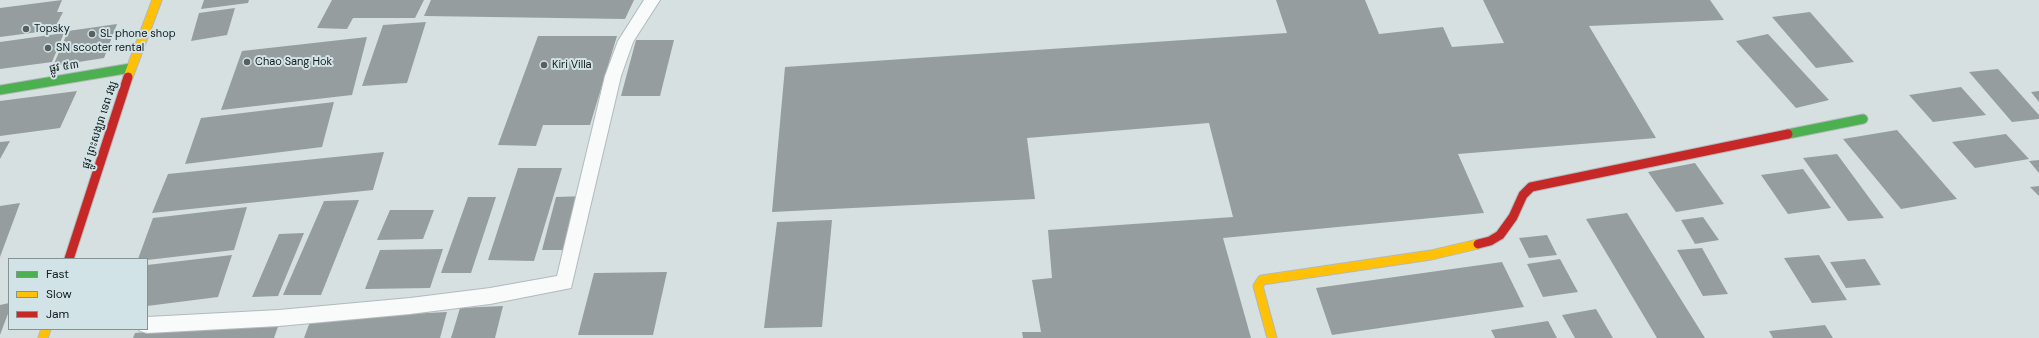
<!DOCTYPE html>
<html>
<head>
<meta charset="utf-8">
<style>
  body { margin:0 }
  #map { position:relative; width:2039px; height:338px; overflow:hidden; background:#d6e0e1; font-family:"DM Sans",sans-serif }
  canvas { display:block }
  .legend { position:absolute; left:8px; top:258px; width:140px; height:72px; box-sizing:border-box; background:#d1e3e6; border:1px solid #859395; margin:0; padding:5px 7px; list-style:none; font-size:12px; color:#131a1b }
  .legend li { display:flex; align-items:center; gap:8px; height:20px }
  .legend b { width:20px; border:1px solid #859395 }
</style>
</head>
<body>
<div id="map">
<canvas width="2039" height="338"></canvas>
<ul class="legend">
<li><b style="height:5px;background:#4caf50"></b>Fast</li>
<li><b style="height:5px;background:#ffc107"></b>Slow</li>
<li><b style="height:5px;background:#c62828"></b>Jam</li>
</ul>
</div>
<script>
const c = document.querySelector('canvas').getContext('2d');
c.lineJoin = 'round';
function fillPath(path, color) {
  c.fillStyle = color;
  c.fill(path, 'evenodd');
}
function shape(rows) {
  const path = new Path2D();
  for (const r of rows) {
    path.moveTo(r[0], r[1]);
    for (let i = 2; i < r.length; i += 2) path.lineTo(r[i], r[i + 1]);
  }
  return path;
}
function strokePath(path, color, width, dash) {
  c.strokeStyle = color;
  c.lineWidth = width;
  c.lineCap = dash ? 'butt' : 'round';
  c.setLineDash(dash || []);
  c.stroke(path);
}
function drawText(font, color, halo, rows, align = 'center') {
  c.font = font + ' "DM Sans","Noto Sans Khmer",sans-serif';
  c.lineWidth = 4;
  c.setLineDash([]);
  c.textBaseline = 'middle';
  c.strokeStyle = halo;
  c.fillStyle = color;
  for (const [text, x, y, turn = 0] of rows) {
    c.save();
    c.translate(x, y);
    c.rotate((+turn || 0) * Math.PI / 180);
    c.textAlign = isNaN(turn) ? turn : align;
    if (halo) c.strokeText(text, 0, 0);
    c.fillText(text, 0, 0);
    c.restore();
  }
}
fillPath(shape([
  [62,0,57,12,63,12,54,30,0,37,0,8],
  [204,0,249,0,248,3,201,9],
  [332,0,424,0,415,18,353,18,347,29,317,28],
  [431,0,634,0,625,19,424,16],
  [1276,0,1365,0,1379,34,1443,27,1452,47,1504,43,1483,0,1710,0,1724,20,1589,26,1656,138,1458,154,1484,213,1223,238,1251,338,1023,338,1022,332,1041,332,1032,280,1052,278,1048,230,1233,217,1209,123,1027,138,1035,199,772,212,785,67,1287,33],
  [235,8,227,35,191,41,199,13],
  [1810,12,1854,62,1816,68,1772,17],
  [426,22,407,83,362,86,383,25],
  [117,24,104,58,53,66,68,31],
  [64,33,52,62,0,69,0,42],
  [1768,34,1829,100,1796,108,1736,41],
  [538,36,617,36,590,125,543,125,536,146,498,145],
  [367,37,352,95,221,110,242,51],
  [636,40,674,40,660,96,621,96],
  [1998,69,2039,115,2039,119,2012,122,1969,72],
  [1961,87,1986,115,1933,122,1909,95],
  [77,91,60,128,0,136,0,101],
  [2039,91,2039,102,2031,92],
  [334,102,322,147,185,164,201,118],
  [1897,130,1957,199,1901,209,1843,139],
  [2006,134,2029,159,1975,168,1952,142],
  [10,141,0,159,0,142],
  [384,152,373,190,152,213,168,174],
  [1837,154,1884,218,1848,221,1803,158],
  [2039,160,2039,173,2029,161],
  [1695,163,1724,204,1676,212,1648,172],
  [518,168,562,168,534,261,488,260],
  [1803,169,1831,208,1788,214,1761,175],
  [2039,186,2039,196,2030,187],
  [585,196,572,250,542,250,556,197],
  [468,197,496,197,471,273,441,273],
  [359,200,321,295,283,295,324,201],
  [20,203,0,257,0,206],
  [247,207,234,250,147,260,138,259,153,218],
  [390,210,434,210,423,239,377,240],
  [1627,213,1705,338,1657,338,1586,219],
  [1703,217,1719,240,1695,244,1681,220],
  [832,220,822,327,764,328,777,222],
  [304,233,278,296,252,297,279,234],
  [1547,235,1557,255,1529,258,1519,238],
  [1702,248,1728,294,1703,296,1677,250],
  [443,249,430,288,365,289,380,250],
  [232,255,218,297,147,306,147,265],
  [1819,255,1847,300,1812,303,1784,258],
  [1560,259,1578,292,1543,297,1527,264],
  [1865,259,1881,285,1846,288,1830,262],
  [1502,262,1524,307,1332,335,1316,288],
  [667,272,653,335,578,335,594,273],
  [9,303,9,311,0,335,0,305],
  [503,306,495,338,451,338,460,308],
  [1596,309,1613,338,1575,338,1562,315],
  [447,312,440,338,304,338,311,319],
  [280,321,274,338,133,338,135,333],
  [1548,321,1557,338,1495,338,1491,330],
  [1825,325,1833,338,1773,338,1769,331]
]), '#969d9f');
const lane = shape([
  [644,0,660,0,633,42,621,76,571,288,490,304,410,314,279,326,147,333,140,331,139,329,147,329,147,317,279,310,410,298,490,288,557,276,605,76,618,41,644,0]
]);
const fast = shape([
  [0,90,131,68],
  [1788,134,1863,119]
]);
const slow = shape([
  [128,77,157,0],
  [43,338,46,329],
  [1272,338,1258,286,1262,280,1431,255,1478,244]
]);
const jam = shape([
  [1478,244,1490,241,1500,235,1513,217,1523,195,1531,187,1788,134],
  [69,259,128,77]
]);
strokePath(lane, '#b2baba', 2);
strokePath(fast, '#b2baba', 11);
strokePath(slow, '#b2baba', 11);
strokePath(jam, '#b2baba', 11);
fillPath(lane, '#f9fafa');
strokePath(fast, '#4caf50', 9);
strokePath(slow, '#ffc107', 9);
strokePath(jam, '#c62828', 9);
for (const [x, y, r, color] of [
  [26,29,4,"#575f60"],
  [92,34,4,"#575f60"],
  [48,48,4,"#575f60"],
  [247,62,4,"#575f60"],
  [544,65,4,"#575f60"]
]) {
  const dot = new Path2D();
  dot.arc(x, y, r, 0, 2 * Math.PI);
  c.fillStyle = color;
  c.fill(dot);
  strokePath(dot, '#d1e3e6', 1.5);
}
drawText('11px', '#131a1b', '#d1e3e6', [
  ["Topsky",34,29],
  ["SL phone shop",100,34],
  ["SN scooter rental",56,48],
  ["Chao Sang Hok",255,62],
  ["Kiri Villa",552,65]
], 'left');
drawText('11px', '#131a1b', '#d1e3e6', [
  ["ផ្លូវ ៥៣",64,67,-9],
  ["ផ្លូវ ព្រះសង្ឃរា ទេព វង្ស",100,125,-72]
]);
</script>
</body>
</html>
